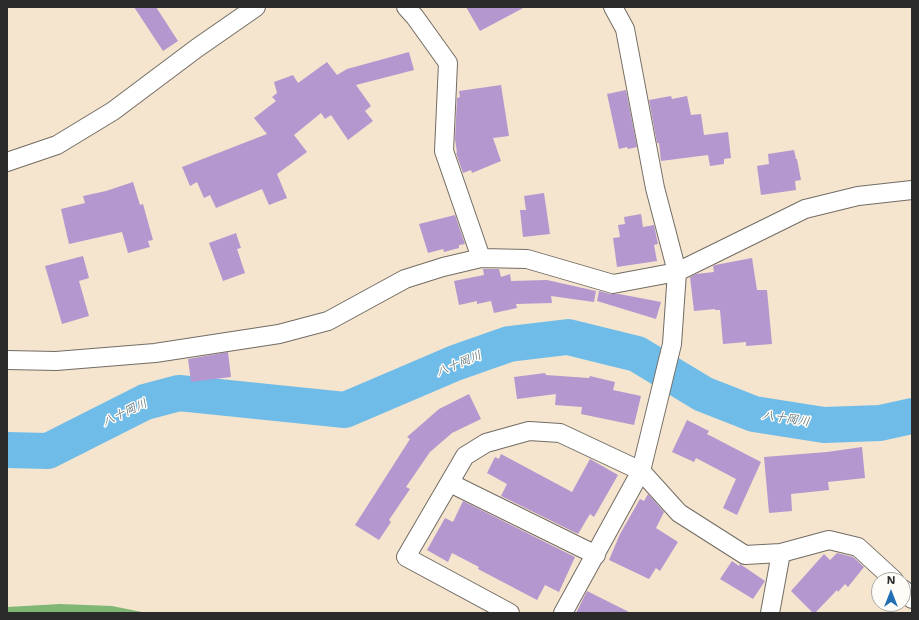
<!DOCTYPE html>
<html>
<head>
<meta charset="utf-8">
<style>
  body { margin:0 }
  #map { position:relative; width:919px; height:620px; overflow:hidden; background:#f5e5ce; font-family:"Shantell Sans",sans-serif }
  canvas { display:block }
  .frame { position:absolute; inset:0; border:8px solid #2b2b2b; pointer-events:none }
  .north { position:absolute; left:871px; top:572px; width:40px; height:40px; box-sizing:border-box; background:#fdfcf7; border:1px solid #a9a8a5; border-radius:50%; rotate:0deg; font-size:11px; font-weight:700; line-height:16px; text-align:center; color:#2b2b2b }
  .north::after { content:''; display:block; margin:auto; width:14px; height:18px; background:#1f6fb2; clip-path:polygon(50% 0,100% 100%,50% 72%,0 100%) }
</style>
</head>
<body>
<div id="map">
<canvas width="919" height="620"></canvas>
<div class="frame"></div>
<div class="north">N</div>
</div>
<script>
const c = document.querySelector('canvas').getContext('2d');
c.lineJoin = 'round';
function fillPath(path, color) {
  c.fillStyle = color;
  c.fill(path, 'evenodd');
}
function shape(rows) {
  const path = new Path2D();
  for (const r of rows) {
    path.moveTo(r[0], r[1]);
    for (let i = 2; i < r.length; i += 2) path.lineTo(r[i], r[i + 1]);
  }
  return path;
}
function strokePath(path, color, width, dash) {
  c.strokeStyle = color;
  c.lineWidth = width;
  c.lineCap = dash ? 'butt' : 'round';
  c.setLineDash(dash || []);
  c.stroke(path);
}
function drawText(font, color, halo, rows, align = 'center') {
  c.font = font + ' "Shantell Sans","Klee One",sans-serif';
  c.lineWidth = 3;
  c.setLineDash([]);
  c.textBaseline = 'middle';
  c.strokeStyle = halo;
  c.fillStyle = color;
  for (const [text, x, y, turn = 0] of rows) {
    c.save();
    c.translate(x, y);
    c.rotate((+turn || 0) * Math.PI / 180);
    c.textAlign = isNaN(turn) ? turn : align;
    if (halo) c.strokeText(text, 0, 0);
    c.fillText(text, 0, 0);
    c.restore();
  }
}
fillPath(shape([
  [60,604,112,606,147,613,7,613,7,607]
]), '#80b774');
strokePath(shape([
  [7,450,48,451,145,402,179,393,345,410,455,363,509,344,568,337,637,354,703,394,754,414,824,425,880,423,912,416]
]), '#6fbce9', 36);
fillPath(shape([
  [134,7,156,7,178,41,163,51],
  [466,7,525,7,480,31],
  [409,52,414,70,356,85,371,106,365,111,373,121,348,140,331,115,325,119,321,113,294,135,307,152,277,174,287,198,269,205,262,189,216,208,210,195,204,198,197,182,190,186,182,167,267,134,254,118,276,101,272,97,277,93,274,82,293,75,298,83,327,62,337,75,347,69],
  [501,85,509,136,493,138,501,161,472,173,471,170,463,173,456,153,457,153,455,139,457,98,460,97,459,91],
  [626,90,637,147,628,149,627,147,619,149,607,94],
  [671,96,672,99,687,96,691,115,701,114,704,135,728,132,731,158,724,159,724,164,710,166,708,155,661,161,659,143,657,143,649,100],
  [794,150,796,159,797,159,801,180,795,181,796,190,761,195,757,166,769,164,768,154],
  [133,182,140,205,143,204,153,240,148,241,150,247,128,253,122,232,69,244,61,209,85,203,83,196,106,191],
  [544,193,550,234,523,237,520,210,526,210,524,196],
  [641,214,643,227,654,225,658,244,654,245,657,261,617,267,613,238,620,237,618,225,625,224,624,217],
  [455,215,465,244,459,245,459,248,444,252,443,249,428,253,419,224],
  [236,233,241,248,237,249,245,273,223,281,209,243],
  [83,256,89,278,79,281,89,316,62,324,45,266],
  [752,258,757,290,767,290,772,344,746,346,746,342,723,344,720,310,715,310,715,309,694,311,690,277,696,274,714,272,713,266,715,265],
  [483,269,499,269,501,277,510,274,511,281,547,280,596,291,594,302,551,296,552,303,516,304,517,308,494,313,491,301,477,304,477,301,459,305,454,281,484,275],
  [599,291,610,294,619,294,661,302,656,319,597,301],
  [228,352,231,377,191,382,188,359],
  [545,373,546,375,589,378,590,376,615,382,613,390,641,396,634,425,581,414,582,407,555,405,556,394,517,399,514,377],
  [469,394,481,419,452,433,430,452,406,487,410,489,389,520,391,522,379,540,355,525,410,439,407,437,439,409],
  [687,420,709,431,707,434,761,462,737,515,723,508,736,479,696,458,694,462,672,452],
  [862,447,865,478,828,482,829,490,791,494,792,511,769,513,764,457,827,452],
  [501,454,572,492,590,459,618,475,594,517,590,514,578,534,501,496,507,484,487,473,495,457,499,459],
  [648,494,664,512,656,528,678,542,660,571,656,568,649,579,609,560,620,534,640,499,644,501],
  [463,501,575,557,559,592,545,585,537,600,478,569,479,567,452,553,448,562,427,550,445,518,453,522],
  [837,553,853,557,864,567,848,587,845,584,838,592,837,590,815,613,813,613,791,591,824,554,830,560],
  [732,561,739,566,740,564,765,581,753,599,720,579],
  [587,591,631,613,576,613]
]), '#b497cf');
const minor = shape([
  [406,7,415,17,448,63,444,151,481,258],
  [7,162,57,145,113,111,197,48,256,7],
  [7,360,56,361,155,353,279,334,328,321,405,279,443,267,481,258,527,259,613,284,677,272,805,209,858,196,912,190],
  [450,483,596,555],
  [903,589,912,599],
  [510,613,406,557,465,456,486,443,529,431,560,433,641,471,679,513,745,555,781,553,829,540,858,547,894,580],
  [563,613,641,471,672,344,677,272,655,188,625,29,613,7],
  [770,613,781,553]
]);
strokePath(minor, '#726c64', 20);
strokePath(minor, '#fff', 18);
drawText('italic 12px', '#435e6e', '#fdfcf7', [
  ["八十岡川",459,364,-22],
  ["八十岡川",125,413,-25],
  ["八十岡川",786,419,9]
]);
</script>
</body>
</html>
